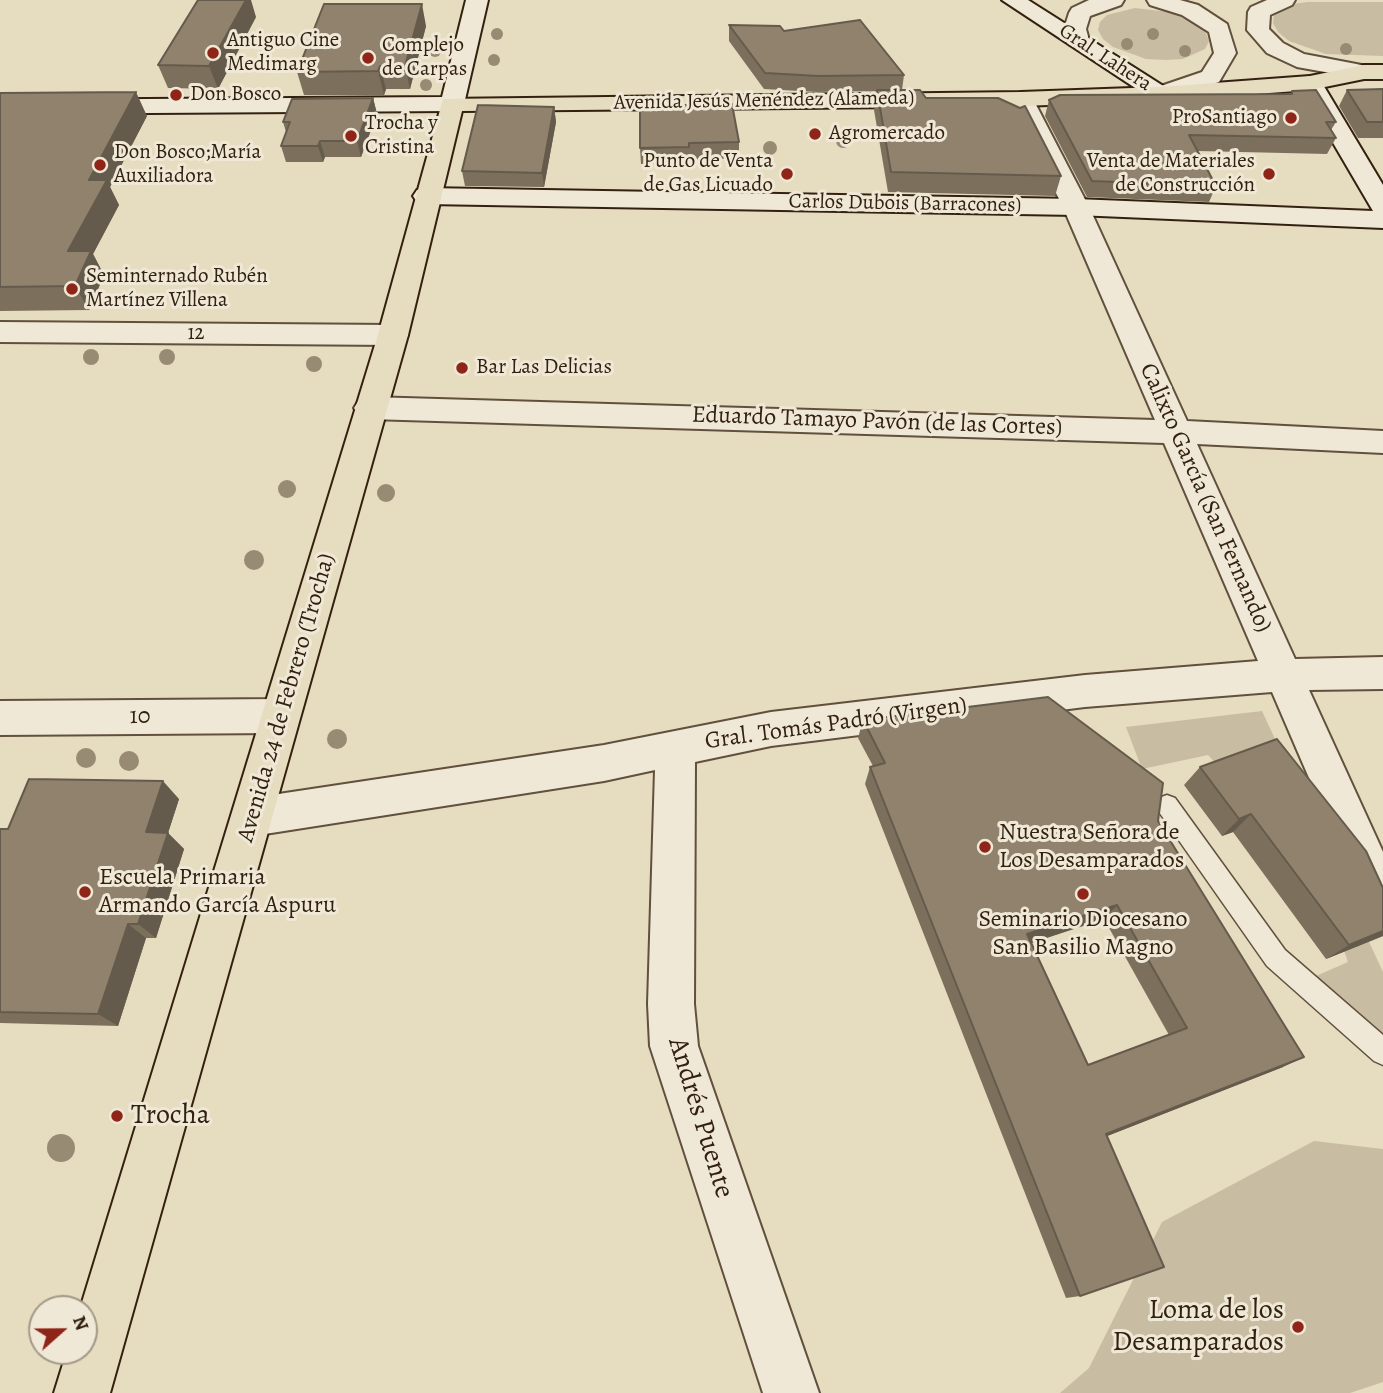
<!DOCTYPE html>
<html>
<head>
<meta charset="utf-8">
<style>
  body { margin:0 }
  #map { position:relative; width:1383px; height:1393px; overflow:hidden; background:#e6dcc0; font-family:Alegreya,serif }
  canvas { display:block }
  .north { position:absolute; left:28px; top:1295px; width:70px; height:70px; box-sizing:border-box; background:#efe8d6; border:2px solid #a49887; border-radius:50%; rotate:69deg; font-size:19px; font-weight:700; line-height:28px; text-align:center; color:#332110 }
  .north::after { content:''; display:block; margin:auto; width:24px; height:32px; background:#8f2418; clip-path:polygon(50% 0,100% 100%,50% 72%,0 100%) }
</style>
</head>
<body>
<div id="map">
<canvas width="1383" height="1393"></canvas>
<div class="north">N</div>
</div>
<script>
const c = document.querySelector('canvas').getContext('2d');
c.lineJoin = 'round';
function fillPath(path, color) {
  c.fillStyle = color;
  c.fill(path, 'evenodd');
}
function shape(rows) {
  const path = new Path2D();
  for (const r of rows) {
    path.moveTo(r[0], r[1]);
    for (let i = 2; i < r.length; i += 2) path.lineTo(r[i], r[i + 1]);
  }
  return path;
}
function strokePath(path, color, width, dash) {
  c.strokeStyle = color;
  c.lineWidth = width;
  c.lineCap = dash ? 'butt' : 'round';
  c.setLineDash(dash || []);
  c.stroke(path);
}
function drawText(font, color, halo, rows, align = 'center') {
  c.font = font + ' Alegreya,serif';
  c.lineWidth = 6;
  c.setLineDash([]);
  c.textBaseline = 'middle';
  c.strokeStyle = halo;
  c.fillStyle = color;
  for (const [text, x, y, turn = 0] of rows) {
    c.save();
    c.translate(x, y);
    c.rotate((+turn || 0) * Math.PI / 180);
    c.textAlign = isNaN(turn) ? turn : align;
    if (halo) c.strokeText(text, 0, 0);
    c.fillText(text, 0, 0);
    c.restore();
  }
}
fillPath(shape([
  [1308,2,1383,2,1383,56,1326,54,1289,41,1278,32,1273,23,1274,15,1292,4],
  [1135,8,1169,12,1198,24,1206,33,1209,41,1205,49,1183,59,1166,60,1146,59,1113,47,1103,39,1098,30,1100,22,1107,15],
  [1262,711,1383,972,1383,1034,1300,983,1348,962,1318,875,1208,755,1142,769,1126,727],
  [1314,1141,1383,1149,1383,1382,1350,1393,1060,1393,1089,1368,1162,1222]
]), '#c8bca2');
const lane = shape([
  [1167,795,1175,798,1285,950,1383,1035,1383,1065,1374,1061,1267,966,1159,812,1156,805,1159,798,1167,795]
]);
const street = shape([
  [1089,0,1124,0,1121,5,1090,16,1086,29,1089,40,1086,45,1070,45,1064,29,1069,13,1072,8,1089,0],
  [1147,0,1180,0,1198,5,1227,24,1236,53,1219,82,1168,99,1152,99,1148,94,1152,89,1202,72,1214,53,1209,32,1182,15,1150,5,1147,0],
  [1267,0,1295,0,1292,5,1270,15,1269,29,1283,43,1304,54,1372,67,1376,72,1372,77,1364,79,1297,67,1267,53,1247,30,1248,12,1251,7,1267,0],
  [1021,92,1029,94,1033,99,1089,207,1187,421,1383,431,1383,453,1197,444,1295,659,1383,657,1383,689,1309,690,1383,852,1383,921,1368,915,1272,692,1085,707,771,746,695,762,694,1004,698,1046,819,1393,763,1393,650,1046,648,1004,655,770,604,781,252,836,237,830,231,817,237,804,252,798,604,745,771,712,1085,675,1258,661,1164,443,370,419,359,416,354,408,359,400,370,397,1155,420,1063,207,1009,99,1013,94,1021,92],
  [0,322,393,325,404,328,408,335,404,342,393,345,0,342,0,322],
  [280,699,294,704,299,716,294,728,280,733,0,735,0,701,280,699]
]);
const secondary = shape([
  [466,0,488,0,464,104,461,109,452,111,0,114,0,100,442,97,466,0],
  [1002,0,1028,0,1168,89,1172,94,1168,99,1152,99,1002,0],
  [1310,76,1318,78,1322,83,1383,185,1383,228,1076,215,426,204,417,202,413,196,417,190,426,188,1076,199,1373,211,1298,83,1302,78,1310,76]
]);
const primary = shape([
  [1364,65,1383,65,1383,79,1364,79,1310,90,1160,101,1021,106,462,111,408,335,110,1393,54,1393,67,1351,84,1351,84,1309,80,1309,378,335,443,99,1021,92,1160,87,1310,76,1364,65]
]);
strokePath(lane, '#60503c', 3);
strokePath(street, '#60503c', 4);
strokePath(secondary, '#332110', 4);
strokePath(primary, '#332110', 4);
fillPath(lane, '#efe8d6');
fillPath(street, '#efe8d6');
fillPath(secondary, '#efe8d6');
fillPath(primary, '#e6dcc0');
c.fillStyle = '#988b73';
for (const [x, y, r] of [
  [497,34,6],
  [1153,34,6],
  [1127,44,6],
  [1346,49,6],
  [435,51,6],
  [1185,51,6],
  [494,60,6],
  [426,85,6],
  [843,141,7],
  [770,148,7],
  [91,357,8],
  [167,357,8],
  [314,364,8],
  [287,489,9],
  [386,493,9],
  [254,560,10],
  [337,739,10],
  [86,758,10],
  [129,761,10],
  [61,1148,14]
]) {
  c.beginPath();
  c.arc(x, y, r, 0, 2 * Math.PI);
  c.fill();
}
fillPath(shape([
  [256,17,218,89,168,88,158,65],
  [729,25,784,31,904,75,902,90,926,98,1061,176,1055,196,888,192,874,110,876,91,817,92,764,89,729,41],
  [426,26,410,89,386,89,384,95,304,95,297,72],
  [1383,89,1383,138,1358,138,1339,106,1347,90],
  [1292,91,1336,122,1331,130,1336,138,1327,154,1198,151,1216,186,1209,202,1087,197,1045,116,1049,100,1290,94],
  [0,93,147,116,110,187,119,205,93,254,104,275,89,310,0,311],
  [373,98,377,114,361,157,325,157,323,162,286,162,281,146,286,132,283,122],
  [732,104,739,142,739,158,689,160,689,163,641,164,640,148],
  [554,107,556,122,544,187,465,186,462,171],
  [863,720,1158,821,1283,1067,1107,1136,1080,1296,1066,1298,865,784,870,767,873,766,858,738],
  [1104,919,1169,1035,1088,1065,1031,943],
  [1200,767,1383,888,1383,936,1326,959,1233,832,1222,836,1184,785],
  [179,799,168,833,184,849,156,938,146,938,118,1026,0,1023,0,829,8,829]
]), '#7c705d');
fillPath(shape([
  [246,0,251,0,256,17,218,89,209,66],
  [422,4,426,26,410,89,405,66],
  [380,66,386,89,384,95,378,71],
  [136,92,147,116,110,187,119,205,93,254,104,275,89,310,75,286,68,251,89,180],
  [373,98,377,114,361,157,357,141],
  [554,107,556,122,544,187,542,173],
  [320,141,325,157,323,162,318,146],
  [163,781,179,799,168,833,184,849,156,938,138,924,146,832],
  [1251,814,1233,832,1222,836,1239,819],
  [1117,905,1104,919,1016,948,1027,934],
  [128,924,146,938,118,1026,98,1014],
  [1383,931,1383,936,1326,959,1349,945],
  [1304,1057,1283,1067,1092,1142,1106,1134]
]), '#655b4c');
const building = shape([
  [198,0,246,0,209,66,158,65,198,0],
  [324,4,422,4,405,66,380,66,378,71,297,72,324,4],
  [860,20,904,75,818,76,765,73,729,25,780,26,784,31,860,20],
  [1383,89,1383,122,1367,122,1347,90,1383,89],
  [877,90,920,90,926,98,998,98,1020,108,1025,106,1061,176,891,172,877,90],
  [1316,90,1336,122,1326,122,1336,138,1189,135,1216,186,1092,181,1049,100,1060,95,1292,94,1292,91,1316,90],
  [136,92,89,180,107,180,68,251,91,251,75,286,0,287,0,93,136,92],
  [373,98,357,141,320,141,318,146,281,146,290,122,283,122,292,99,373,98],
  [732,104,739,142,689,143,689,147,640,148,640,106,732,104],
  [478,105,554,107,542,173,462,171,478,105],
  [1048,697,1163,783,1158,821,1304,1057,1106,1134,1164,1267,1080,1296,870,767,885,763,863,720,1048,697],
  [1117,905,1187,1028,1088,1065,1027,934,1117,905],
  [1277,739,1366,851,1383,888,1383,931,1349,945,1251,814,1239,819,1200,767,1277,739],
  [29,779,163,781,146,832,168,833,138,924,128,924,98,1014,0,1012,0,829,8,829,29,779]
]);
fillPath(building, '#90826c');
strokePath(building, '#655b4c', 2);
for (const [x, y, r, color] of [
  [213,53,7,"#8f2418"],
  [368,58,7,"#8f2418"],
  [176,95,7,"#8f2418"],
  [1291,118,7,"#8f2418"],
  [815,134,7,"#8f2418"],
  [351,136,7,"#8f2418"],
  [100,165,7,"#8f2418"],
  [787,174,7,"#8f2418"],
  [1269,174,7,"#8f2418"],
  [72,289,7,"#8f2418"],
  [462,368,7,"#8f2418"],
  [985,847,7,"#8f2418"],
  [85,892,7,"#8f2418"],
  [1083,894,7,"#8f2418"],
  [117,1116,7,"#8f2418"],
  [1298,1327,7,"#8f2418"]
]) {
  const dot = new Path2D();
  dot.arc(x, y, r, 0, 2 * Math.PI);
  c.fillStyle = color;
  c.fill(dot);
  strokePath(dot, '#efe8d6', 2.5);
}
drawText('21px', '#332110', '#efe8d6', [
  ["Antiguo Cine",227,41],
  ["Medimarg",227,65],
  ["Complejo",382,46],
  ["de Carpas",382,70],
  ["Don Bosco",190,95],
  ["ProSantiago",1277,118,"right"],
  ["Trocha y",365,124],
  ["Cristina",365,148],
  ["Agromercado",829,134],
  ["Don Bosco;María",114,153],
  ["Auxiliadora",114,177],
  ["Punto de Venta",773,162,"right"],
  ["de Gas Licuado",773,186,"right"],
  ["Venta de Materiales",1255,162,"right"],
  ["de Construcción",1255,186,"right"],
  ["Seminternado Rubén",86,277],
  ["Martínez Villena",86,301],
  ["Bar Las Delicias",476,368]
], 'left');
drawText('21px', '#332110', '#efe8d6', [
  ["Gral. Lahera",1105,58,33],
  ["Avenida Jesús Menéndez (Alameda)",764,101,-1],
  ["Carlos Dubois (Barracones)",905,204,1],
  ["12",196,334]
]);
drawText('24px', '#332110', '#efe8d6', [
  ["Eduardo Tamayo Pavón (de las Cortes)",877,422,2],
  ["Calixto García (San Fernando)",1205,498,66],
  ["Avenida 24 de Febrero (Trocha)",287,698,-74],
  ["10",140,717],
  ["Gral. Tomás Padró (Virgen)",836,724,-8]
]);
drawText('24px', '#332110', '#efe8d6', [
  ["Nuestra Señora de",999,833],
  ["Los Desamparados",999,861],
  ["Escuela Primaria",99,878],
  ["Armando García Aspuru",99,906],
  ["Seminario Diocesano",1083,920,"center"],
  ["San Basilio Magno",1083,948,"center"]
], 'left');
drawText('28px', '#332110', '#efe8d6', [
  ["Trocha",131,1116],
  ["Loma de los",1284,1311,"right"],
  ["Desamparados",1284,1343,"right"]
], 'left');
drawText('28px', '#332110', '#efe8d6', [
  ["Andrés Puente",700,1118,73]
]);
</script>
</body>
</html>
